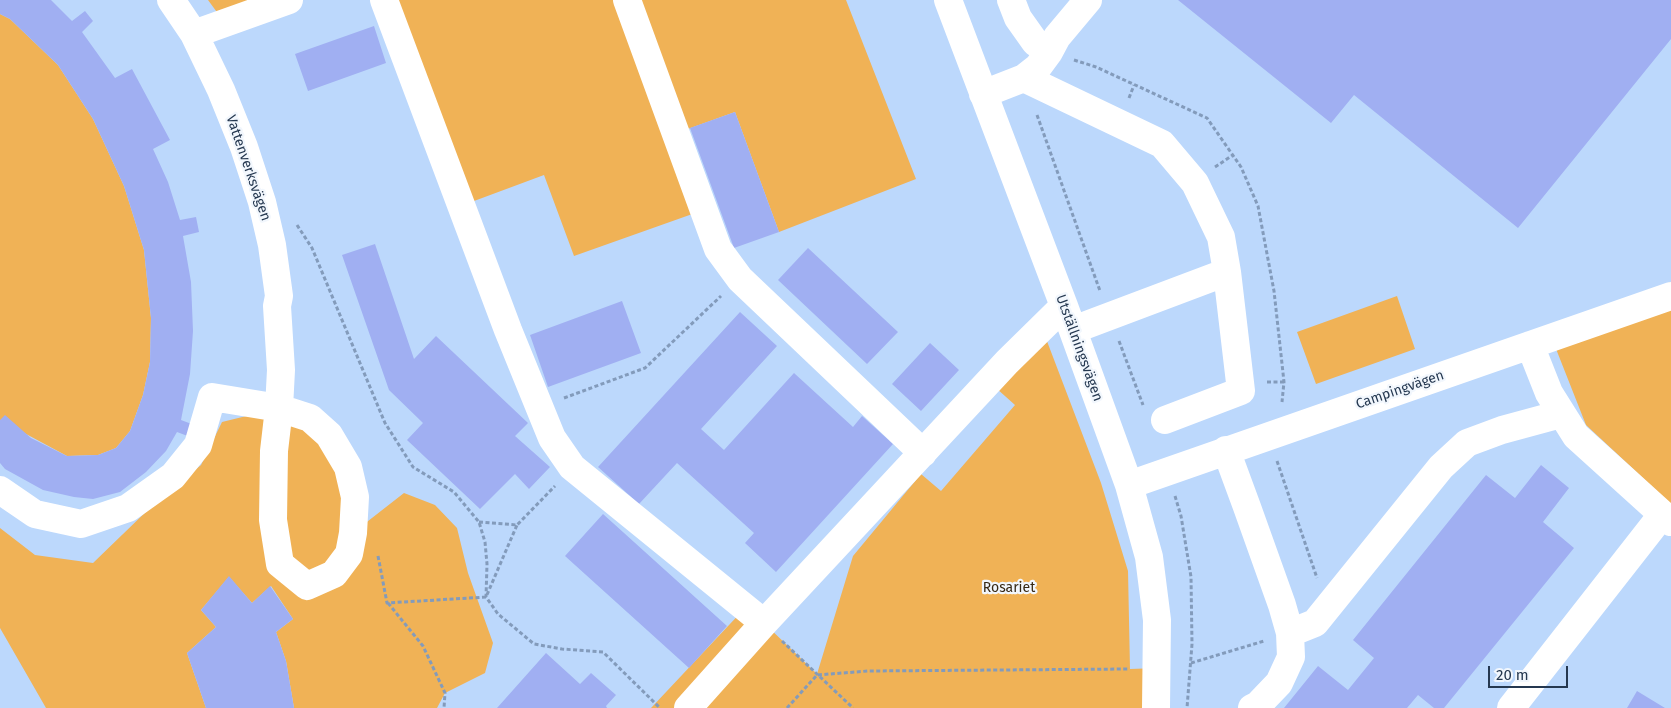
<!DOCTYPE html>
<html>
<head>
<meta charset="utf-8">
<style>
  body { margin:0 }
  #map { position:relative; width:1671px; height:708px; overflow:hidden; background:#bcd8fc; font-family:"Fira Sans",sans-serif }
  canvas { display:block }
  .scale { position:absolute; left:1488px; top:666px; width:80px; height:22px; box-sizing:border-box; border:2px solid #253850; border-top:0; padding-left:6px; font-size:15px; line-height:18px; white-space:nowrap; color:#253850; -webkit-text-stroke:4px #f2f7fd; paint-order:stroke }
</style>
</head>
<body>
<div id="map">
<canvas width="1671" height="708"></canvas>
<div class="scale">20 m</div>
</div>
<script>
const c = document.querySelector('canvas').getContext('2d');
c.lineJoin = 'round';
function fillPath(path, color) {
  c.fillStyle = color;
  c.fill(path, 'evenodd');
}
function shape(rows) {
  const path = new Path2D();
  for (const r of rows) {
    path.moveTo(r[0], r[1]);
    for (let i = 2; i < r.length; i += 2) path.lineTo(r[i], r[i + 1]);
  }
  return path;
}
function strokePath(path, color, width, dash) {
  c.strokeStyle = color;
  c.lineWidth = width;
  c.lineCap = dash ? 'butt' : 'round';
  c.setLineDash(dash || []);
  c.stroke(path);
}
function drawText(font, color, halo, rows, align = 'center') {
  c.font = font + ' "Fira Sans",sans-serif';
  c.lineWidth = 4.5;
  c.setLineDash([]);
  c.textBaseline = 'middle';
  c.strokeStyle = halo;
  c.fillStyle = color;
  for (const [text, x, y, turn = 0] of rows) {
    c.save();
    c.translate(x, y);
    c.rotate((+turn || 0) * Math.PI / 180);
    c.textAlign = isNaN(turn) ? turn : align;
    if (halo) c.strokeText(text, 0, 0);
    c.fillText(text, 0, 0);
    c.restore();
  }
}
fillPath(shape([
  [208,0,260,0,219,15],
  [393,0,846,0,916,179,779,232,735,112,671,135,698,212,574,256,544,175,466,204],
  [0,14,10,19,58,65,93,119,124,186,144,250,151,318,150,362,143,395,130,431,116,448,98,455,67,456,0,420],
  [1671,282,1671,504,1586,425,1547,326],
  [1397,296,1415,349,1316,384,1297,332],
  [1045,336,1101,483,1128,571,1130,669,1158,668,1156,708,651,708,745,608,764,623,817,674,853,556,921,474,941,491,1015,405,996,388],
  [279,408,330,435,354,532,404,493,435,505,457,528,468,573,493,643,485,673,445,693,437,708,294,708,286,661,276,632,293,619,271,586,252,603,229,577,201,610,216,627,187,653,206,708,46,708,0,628,0,528,35,555,93,563,153,505,201,465,222,422]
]), '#f0b256');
fillPath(shape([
  [0,0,51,0,72,21,85,11,93,21,82,32,115,78,132,69,170,140,153,149,168,182,180,220,196,217,199,232,183,236,191,282,193,331,190,374,181,420,197,426,193,438,177,432,166,451,146,472,120,492,93,499,74,497,43,490,5,469,0,463,0,420,5,415,31,438,67,456,98,455,116,448,130,431,143,395,150,362,151,318,144,250,124,186,93,119,58,65,10,19,0,14],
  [1178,0,1671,0,1671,39,1518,228,1354,95,1331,123],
  [374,26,386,63,308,91,295,54],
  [735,112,779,232,734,248,690,128],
  [375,244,414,359,436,336,528,423,515,436,550,467,529,489,515,474,480,509,407,440,423,423,389,390,342,255],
  [808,248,898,332,867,364,778,280],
  [622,301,641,353,548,387,530,335],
  [740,312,777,346,701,429,724,450,794,373,853,427,862,416,893,444,776,572,745,543,754,533,677,463,639,504,598,467],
  [930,343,959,370,921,411,892,384],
  [1541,465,1569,488,1543,522,1574,548,1444,708,1434,708,1418,695,1407,708,1284,708,1318,666,1348,690,1374,658,1353,640,1486,475,1515,498],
  [603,514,727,626,689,668,565,556],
  [229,576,252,603,270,586,293,619,276,632,286,661,294,708,206,708,187,653,216,627,201,610],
  [546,653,580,684,591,673,616,695,606,706,607,708,497,708],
  [1637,691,1665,708,1627,708]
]), '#a0aff2');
strokePath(shape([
  [1074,60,1096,67,1207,118,1241,167,1258,206,1274,291,1284,382,1282,402],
  [1129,98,1134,85],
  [1037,115,1100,291],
  [1215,167,1233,155],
  [297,225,312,248,385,423,413,467,454,492,479,522,485,542,487,564,486,597,498,614,534,644,562,649,603,652,660,708],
  [1119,341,1143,405],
  [1267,382,1284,382],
  [564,398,645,368,721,296],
  [1277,461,1317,578],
  [1175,496,1181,516,1191,577,1192,644,1187,708],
  [479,522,517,525,555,486],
  [378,556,387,603,486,597,517,525],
  [388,603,423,646,445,693,444,708],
  [782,641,853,708],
  [1191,663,1264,641],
  [787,708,817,675,868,671,1129,669]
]), '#839bbb', 3, [4, 2.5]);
strokePath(shape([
  [384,0,508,330,552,438,572,467,764,623],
  [627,0,718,249,740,279,923,453],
  [948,0,1064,306,1129,485,1149,557,1157,620,1156,708],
  [1011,0,1018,18,1035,42,1049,52],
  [194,34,289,0],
  [1024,78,1162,144,1195,183,1221,237,1227,272,1241,391,1165,420],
  [983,94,1024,78,1038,67,1049,52,1057,37,1088,0],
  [1073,330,1227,272],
  [1530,345,1549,393,1576,436,1671,522],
  [1226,450,1247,507,1282,605,1290,633,1291,657,1279,683,1258,705,1252,708],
  [1129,485,1671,296],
  [0,490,35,514,81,524,128,508,173,476,198,445,212,397,279,408,310,418,329,435,348,467,355,497,353,533,349,554,334,574,307,586,280,564,273,520,274,451,279,408,281,370,277,306,279,296,272,245,262,202,244,147,221,90,194,34,171,0],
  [1290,633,1315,623,1441,467,1467,443,1502,430,1561,414],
  [688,708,764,623,1007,362,1064,306],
  [1511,708,1662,515]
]), '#fff', 28);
drawText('14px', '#253850', '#f2f7fd', [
  ["Vattenverksvägen",248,168,71],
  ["Utställningsvägen",1079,348,70],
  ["Campingvägen",1400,390,-19]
]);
drawText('14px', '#372915', '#f2f7fd', [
  ["Rosariet",1009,588]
]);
</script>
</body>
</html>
